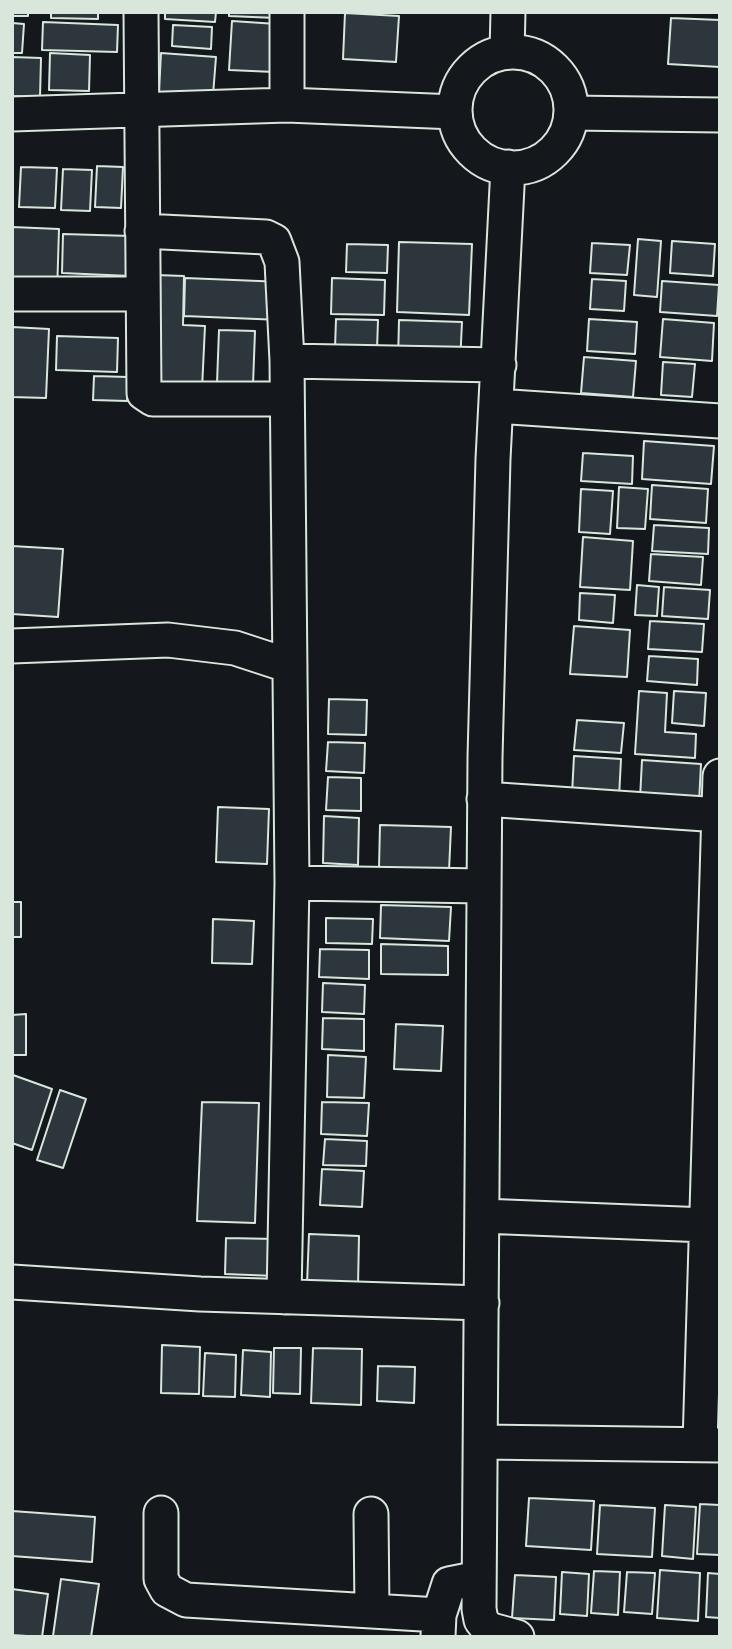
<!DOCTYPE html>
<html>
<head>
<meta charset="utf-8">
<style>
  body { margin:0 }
  #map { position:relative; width:732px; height:1649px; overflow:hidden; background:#14181c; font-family:Figtree,sans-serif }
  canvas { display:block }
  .frame { position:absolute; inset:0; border:14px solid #d8e6dc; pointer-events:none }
</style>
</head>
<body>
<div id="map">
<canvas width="732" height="1649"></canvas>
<div class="frame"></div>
</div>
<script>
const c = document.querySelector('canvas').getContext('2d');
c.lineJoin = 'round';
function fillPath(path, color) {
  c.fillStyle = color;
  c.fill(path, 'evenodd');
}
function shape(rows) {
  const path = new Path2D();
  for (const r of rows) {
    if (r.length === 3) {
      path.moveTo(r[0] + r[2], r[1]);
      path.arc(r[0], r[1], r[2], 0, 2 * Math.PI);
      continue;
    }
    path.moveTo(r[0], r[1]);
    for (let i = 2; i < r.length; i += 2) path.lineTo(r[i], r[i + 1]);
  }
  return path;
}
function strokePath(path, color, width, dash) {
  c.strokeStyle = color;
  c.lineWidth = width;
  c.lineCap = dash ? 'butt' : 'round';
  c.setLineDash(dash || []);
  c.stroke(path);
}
const building = shape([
  [12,12,28,12,28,16,12,16,12,12],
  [51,12,98,12,98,19,51,18,51,12],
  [165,12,216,12,215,22,165,19,165,12],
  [229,12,277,12,276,18,229,16,229,12],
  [345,13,399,16,396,62,343,59,345,13],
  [671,18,720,20,720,67,668,64,671,18],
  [232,21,277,24,274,72,229,70,232,21],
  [43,22,118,25,117,52,42,50,43,22],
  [12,23,24,24,22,53,12,53,12,23],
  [173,25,212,27,211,49,172,46,173,25],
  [50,53,90,55,89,91,49,90,50,53],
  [161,53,216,57,213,95,159,92,161,53],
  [12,57,41,58,40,97,12,96,12,57],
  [97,166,123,167,121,208,95,207,97,166],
  [21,167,57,168,55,208,19,207,21,167],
  [63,169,92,170,90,211,61,210,63,169],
  [12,227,59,229,57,294,12,292,12,227],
  [63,234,131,236,130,276,62,273,63,234],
  [638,239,661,241,657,297,634,295,638,239],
  [672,241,715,244,713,276,670,273,672,241],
  [399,242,472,244,469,315,397,312,399,242],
  [592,243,630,245,627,275,590,273,592,243],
  [347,244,388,245,387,273,346,272,347,244],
  [156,275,184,276,183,325,205,326,202,389,151,387,156,275],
  [185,278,283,282,281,320,184,316,185,278],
  [332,278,385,280,384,315,331,314,332,278],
  [592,279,626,281,624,311,590,309,592,279],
  [662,281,719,285,717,316,660,312,662,281],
  [336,319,378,320,377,350,335,348,336,319],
  [589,319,637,322,635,354,587,351,589,319],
  [663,319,714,323,712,361,660,357,663,319],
  [399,320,462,322,460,364,398,361,399,320],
  [12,327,49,329,46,398,12,397,12,327],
  [219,330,255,331,253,385,217,383,219,330],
  [57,336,118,338,117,372,56,370,57,336],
  [584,357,636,361,633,397,581,393,584,357],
  [663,362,695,364,692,397,661,395,663,362],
  [94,376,128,377,127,401,93,400,94,376],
  [644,441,714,446,711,484,642,479,644,441],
  [583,453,633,456,632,484,581,481,583,453],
  [652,485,708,489,706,523,650,519,652,485],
  [619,487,648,489,645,529,617,528,619,487],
  [581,489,613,491,610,534,579,532,581,489],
  [654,525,709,528,708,554,652,551,654,525],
  [583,537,633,541,630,590,580,587,583,537],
  [12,546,63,549,58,617,12,614,12,546],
  [651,554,703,557,701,585,649,581,651,554],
  [637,585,659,587,657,616,635,615,637,585],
  [664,587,710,590,708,619,662,616,664,587],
  [580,593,615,595,613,623,579,620,580,593],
  [650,621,704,624,702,652,648,649,650,621],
  [574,626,630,630,627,677,570,674,574,626],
  [649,656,698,659,697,685,647,681,649,656],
  [639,691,667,693,665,732,696,734,695,758,635,754,639,691],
  [674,691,706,693,704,726,672,723,674,691],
  [329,699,367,700,366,735,328,734,329,699],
  [577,720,624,723,621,753,574,750,577,720],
  [328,742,365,743,364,773,326,771,328,742],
  [574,756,621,759,619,797,572,794,574,756],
  [642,760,701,764,699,803,640,799,642,760],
  [328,777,361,778,361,811,326,810,328,777],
  [218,807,269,809,267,864,216,862,218,807],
  [324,816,359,818,358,865,323,863,324,816],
  [380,825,451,827,449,871,379,868,380,825],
  [12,902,21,902,21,937,12,937,12,902],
  [381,905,451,907,449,941,380,938,381,905],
  [326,918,373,919,372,944,326,943,326,918],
  [213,919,254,921,252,964,212,963,213,919],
  [381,944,448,946,448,975,381,974,381,944],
  [320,949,369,950,369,979,319,977,320,949],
  [323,983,365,985,364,1014,322,1012,323,983],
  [26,1014,26,1055,12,1055,12,1015,26,1014],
  [323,1018,364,1019,364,1051,322,1049,323,1018],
  [396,1024,443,1026,441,1071,394,1069,396,1024],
  [328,1055,366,1057,364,1098,327,1097,328,1055],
  [13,1075,52,1089,32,1150,12,1143,13,1075],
  [60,1090,86,1099,63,1168,37,1160,60,1090],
  [202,1102,259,1103,255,1223,197,1221,202,1102],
  [322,1102,369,1103,367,1136,321,1134,322,1102],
  [325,1139,367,1141,366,1166,323,1165,325,1139],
  [322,1169,364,1171,362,1207,320,1205,322,1169],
  [309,1234,359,1236,358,1286,307,1284,309,1234],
  [226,1238,276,1239,275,1276,225,1274,226,1238],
  [162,1345,200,1347,199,1394,161,1393,162,1345],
  [274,1348,301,1348,300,1394,273,1393,274,1348],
  [313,1348,362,1349,361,1405,311,1403,313,1348],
  [243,1350,271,1352,270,1397,241,1395,243,1350],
  [205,1353,236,1355,235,1397,203,1396,205,1353],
  [378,1366,415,1367,414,1403,377,1401,378,1366],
  [718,1369,720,1369,720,1406,717,1406,718,1369],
  [529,1498,594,1501,591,1550,526,1546,529,1498],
  [700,1504,720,1505,720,1555,697,1554,700,1504],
  [600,1505,655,1508,652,1557,597,1554,600,1505],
  [665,1505,696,1507,693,1559,662,1556,665,1505],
  [12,1511,95,1517,92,1562,12,1556,12,1511],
  [660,1570,700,1573,698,1621,657,1618,660,1570],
  [594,1571,620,1572,618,1615,591,1613,594,1571],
  [562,1572,589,1574,587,1616,560,1614,562,1572],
  [627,1572,655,1573,652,1614,624,1612,627,1572],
  [708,1573,720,1574,720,1618,706,1617,708,1573],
  [515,1575,556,1577,554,1620,512,1618,515,1575],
  [61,1579,99,1584,91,1637,53,1636,61,1579],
  [12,1589,48,1594,42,1637,12,1635,12,1589]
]);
fillPath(building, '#2c363c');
strokePath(building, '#d8e6dc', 2);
const minor = shape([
  [141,12,144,393,153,399,287,399],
  [507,52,508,12],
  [513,110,58],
  [287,105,287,12],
  [571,113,720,115],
  [12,114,287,105,455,112],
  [508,167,493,459,485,757,479,1609,481,1620,488,1629,517,1637],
  [142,231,266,237,274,241,282,262,287,361,292,883,284,1297],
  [12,294,142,294],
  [287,361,499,365],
  [496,406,720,421],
  [12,646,168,640,235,648,290,666],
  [484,799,720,815],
  [292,883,484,886],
  [482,1216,706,1225],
  [12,1282,200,1294,482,1303],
  [481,1442,720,1445],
  [700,1444,720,776],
  [161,1513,161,1579,167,1590,186,1600,439,1615],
  [371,1514,372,1611],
  [438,1636,439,1615,449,1584,479,1578]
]);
strokePath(minor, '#d8e6dc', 37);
strokePath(minor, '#14181c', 33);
</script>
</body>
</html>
